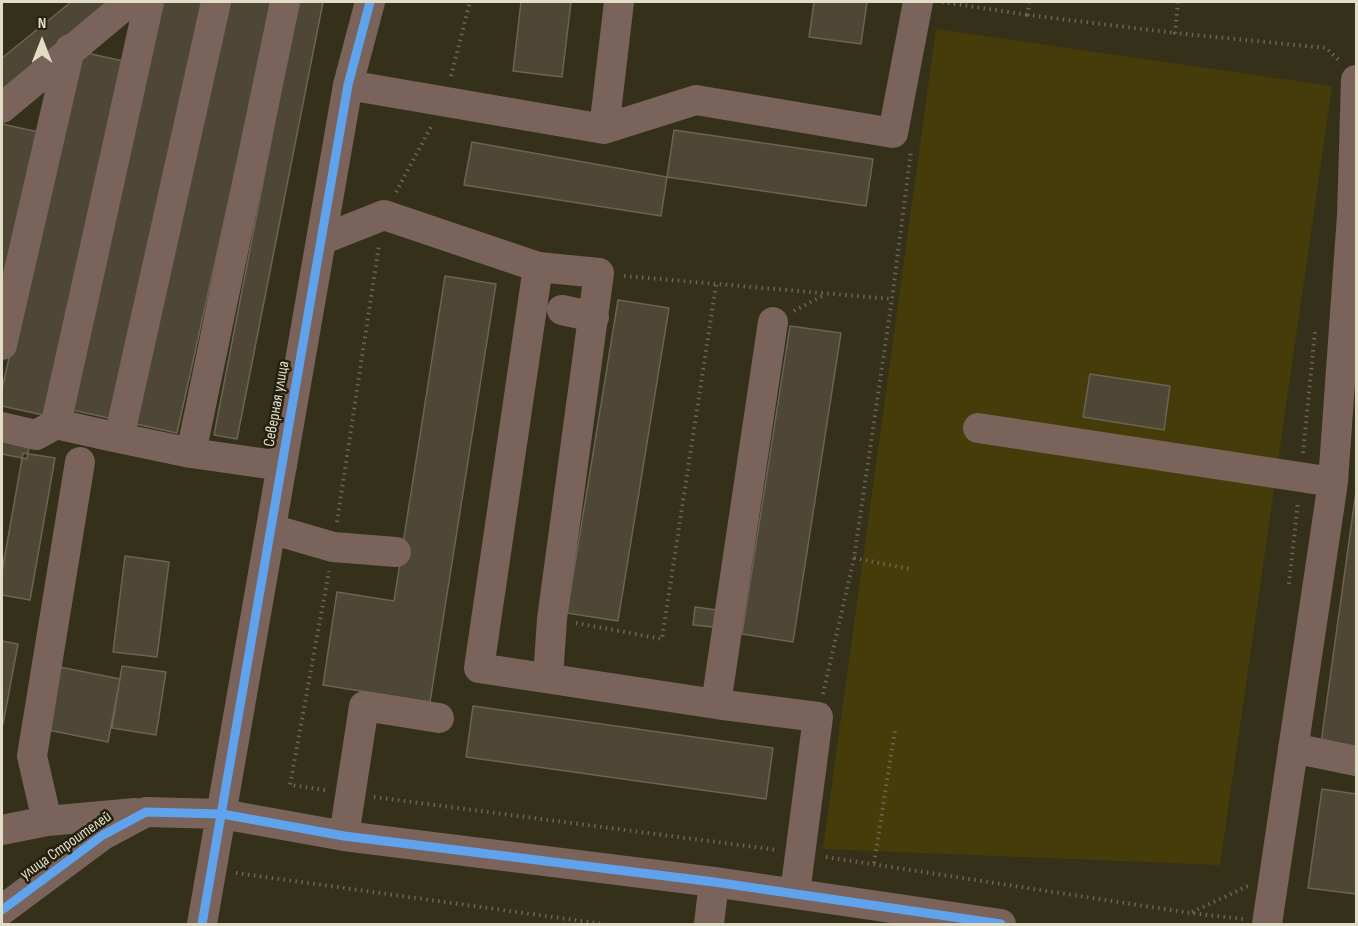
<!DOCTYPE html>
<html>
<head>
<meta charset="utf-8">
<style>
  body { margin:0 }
  #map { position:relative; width:1358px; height:926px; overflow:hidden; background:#35301a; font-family:"Sofia Sans Condensed",sans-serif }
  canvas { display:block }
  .frame { position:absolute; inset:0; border:3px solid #e1ddc7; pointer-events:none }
  .north { position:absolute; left:12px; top:12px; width:60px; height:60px; -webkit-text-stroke:4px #23200f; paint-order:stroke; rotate:0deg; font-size:16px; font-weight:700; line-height:24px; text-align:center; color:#e1ddc7 }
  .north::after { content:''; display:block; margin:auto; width:21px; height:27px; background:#e1ddc7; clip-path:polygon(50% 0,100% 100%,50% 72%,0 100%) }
</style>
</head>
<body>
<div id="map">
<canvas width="1358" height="926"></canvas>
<div class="frame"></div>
<div class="north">N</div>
</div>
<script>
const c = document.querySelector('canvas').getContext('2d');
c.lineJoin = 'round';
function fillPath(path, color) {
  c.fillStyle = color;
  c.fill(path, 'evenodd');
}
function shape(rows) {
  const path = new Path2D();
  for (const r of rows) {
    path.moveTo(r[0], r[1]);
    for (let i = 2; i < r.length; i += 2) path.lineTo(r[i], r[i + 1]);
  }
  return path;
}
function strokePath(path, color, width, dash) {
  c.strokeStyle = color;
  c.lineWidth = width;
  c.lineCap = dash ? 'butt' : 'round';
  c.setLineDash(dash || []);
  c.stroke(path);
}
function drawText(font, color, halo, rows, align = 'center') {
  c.font = font + ' "Sofia Sans Condensed",sans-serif';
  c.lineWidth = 5;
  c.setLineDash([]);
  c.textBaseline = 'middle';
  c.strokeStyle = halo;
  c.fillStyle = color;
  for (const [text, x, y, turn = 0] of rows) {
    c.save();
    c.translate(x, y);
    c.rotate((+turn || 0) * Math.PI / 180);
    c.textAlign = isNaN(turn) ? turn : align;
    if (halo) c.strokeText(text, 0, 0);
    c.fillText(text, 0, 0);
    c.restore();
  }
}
fillPath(shape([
  [936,29,1332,86,1220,865,823,849]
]), '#453c0a');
const building = shape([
  [71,2,110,2,2,89,2,58,71,2],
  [161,2,208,2,113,419,68,409,161,2],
  [230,2,273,2,177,433,136,424,230,2],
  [298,2,323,2,237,439,214,435,298,2],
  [521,2,571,2,562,77,513,71,521,2],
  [814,2,867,2,861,44,809,37,814,2],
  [78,51,123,61,43,415,2,406,2,389,78,51],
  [2,124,38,132,2,289,2,124],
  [674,130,873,159,866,206,667,177,674,130],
  [472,142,667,177,661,216,464,185,472,142],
  [445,276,496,284,430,702,323,685,337,592,394,601,445,276],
  [618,300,669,308,618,621,567,613,618,300],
  [790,326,841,333,793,642,742,634,790,326],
  [1090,374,1170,386,1164,430,1083,417,1090,374],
  [2,431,31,436,27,459,2,454,2,431],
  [23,453,55,458,30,600,2,595,2,572,23,453],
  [1356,491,1356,748,1321,743,1356,491],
  [125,556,169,562,157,657,113,652,125,556],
  [695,607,724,611,722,628,693,625,695,607],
  [2,641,18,644,3,724,2,724,2,641],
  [35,662,120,679,108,742,23,725,35,662],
  [122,666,166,672,156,735,112,728,122,666],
  [473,706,773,748,766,799,466,757,473,706],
  [1322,789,1356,794,1356,894,1308,888,1322,789]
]);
fillPath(building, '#4e4736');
strokePath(building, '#6b6453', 1.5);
strokePath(shape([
  [942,2,1028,15],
  [1029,2,1028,15,1175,33],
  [1178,2,1175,33,1326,48,1340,61],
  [451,76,470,2],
  [396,192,432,125],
  [624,276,892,299,911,151],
  [794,311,824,295],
  [1303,453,1315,332],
  [337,522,379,245],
  [854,558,910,569],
  [1289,584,1298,502],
  [576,623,662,639,716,285],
  [823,694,854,558,892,299],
  [325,790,290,785,329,571],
  [374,797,777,850],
  [826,857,1190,913,1243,919],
  [874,863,895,730],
  [236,873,603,924],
  [1192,912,1248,886]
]), '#706257', 4, [1.5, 4.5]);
strokePath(shape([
  [348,85,604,129,619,2],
  [2,108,129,2],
  [604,129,696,100,893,133,918,2],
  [321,240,384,215,538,267,599,273,552,619,548,678],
  [538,267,479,668,716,704],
  [562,310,594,317],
  [773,322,716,704,818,717,795,893],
  [2,345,70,49],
  [56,424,149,2],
  [2,427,36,435,56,424,119,438],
  [978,428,1333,482],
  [191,453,119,438,216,2],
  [282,466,191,453,285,2],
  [271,529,333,547,396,552],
  [1293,748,1356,761],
  [47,821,32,756,80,462],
  [2,830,47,821,135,813],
  [344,836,364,706,439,718],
  [2,910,103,835,146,812,222,814,344,836,714,882,1001,924],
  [202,924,348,85,370,2],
  [709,924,714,882],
  [1267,924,1333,482,1352,215,1356,80]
]), '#79635a', 30);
strokePath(shape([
  [2,910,103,835,146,812,222,814,344,836,714,882,1001,924],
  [202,924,348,85,370,2]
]), '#60a3ed', 9);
drawText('16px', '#e1ddc7', '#23200f', [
  ["Северная улица",277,404,-80],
  ["улица Строителей",66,846,-35]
]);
</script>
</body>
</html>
